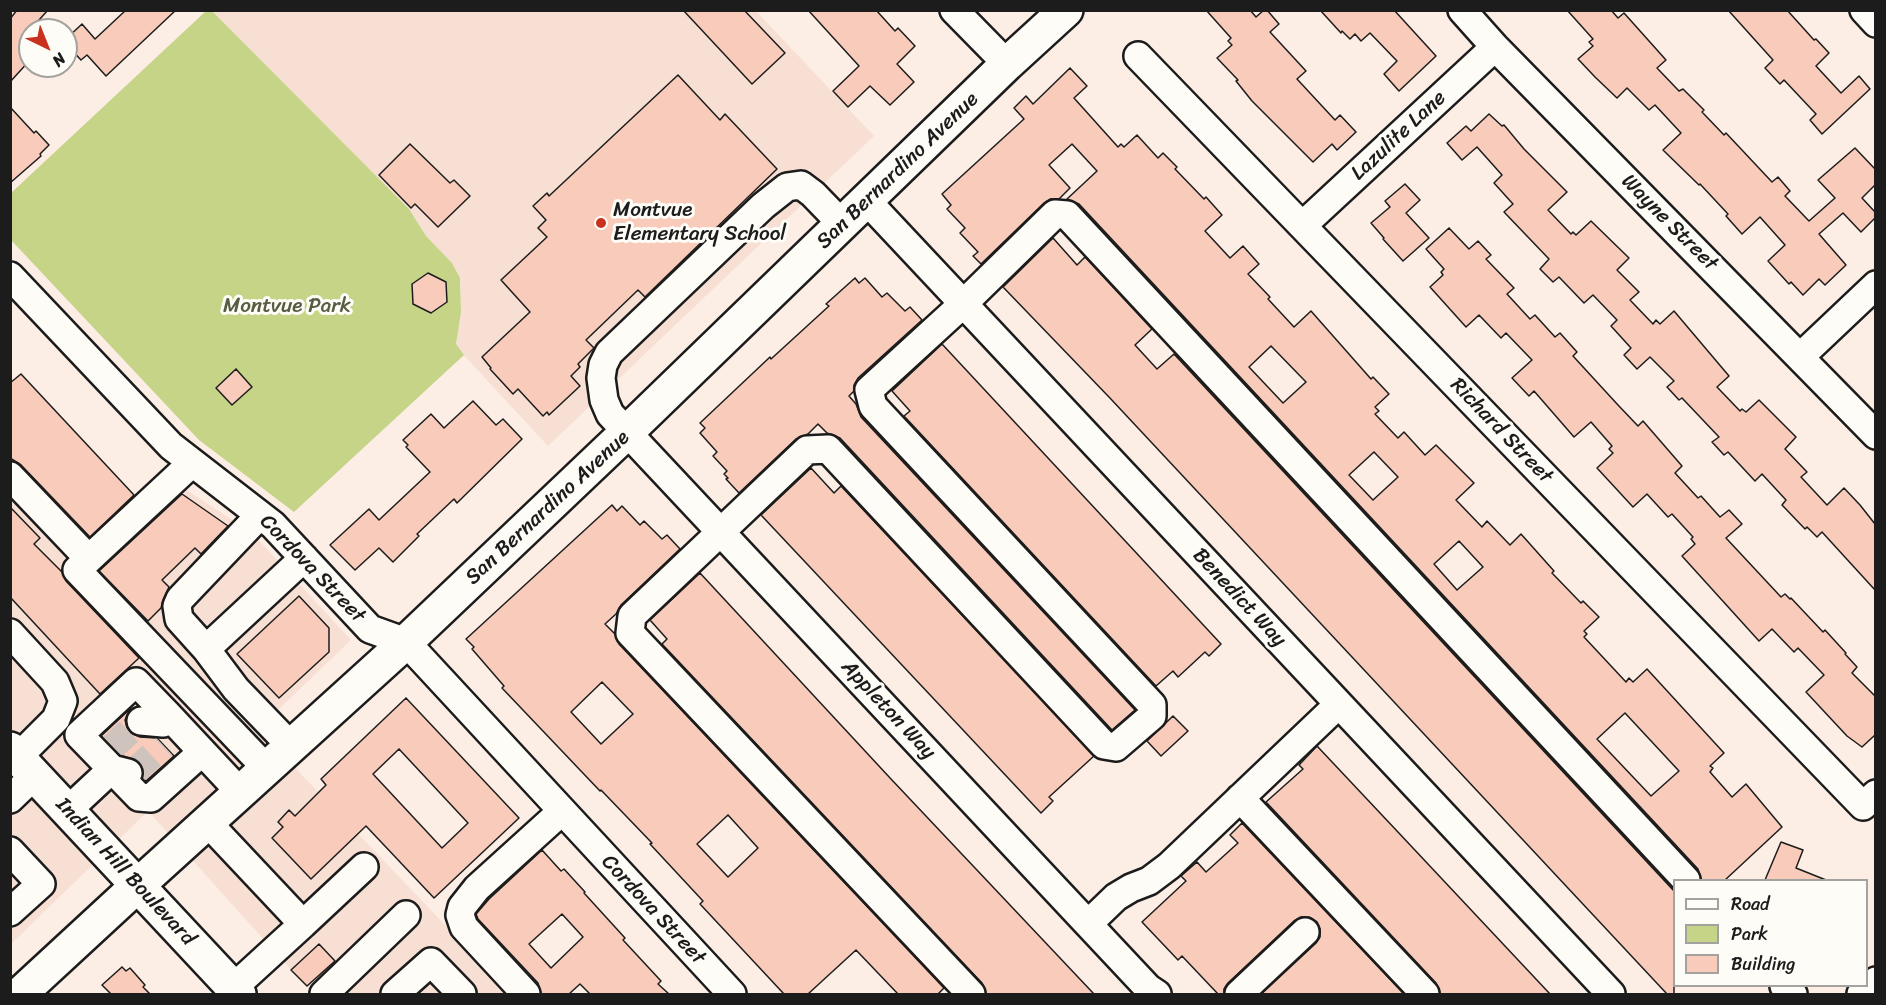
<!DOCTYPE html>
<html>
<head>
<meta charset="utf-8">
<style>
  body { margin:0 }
  #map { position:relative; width:1886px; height:1005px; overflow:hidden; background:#fcede5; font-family:Sriracha,sans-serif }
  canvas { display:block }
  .frame { position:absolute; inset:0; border:12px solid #1c1c1c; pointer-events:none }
  .legend { position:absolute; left:1673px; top:879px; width:195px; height:108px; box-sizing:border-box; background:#fdfcf7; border:2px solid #a3a29f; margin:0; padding:8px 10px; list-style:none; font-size:18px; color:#1c1c1c }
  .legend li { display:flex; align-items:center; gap:12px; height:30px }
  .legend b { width:30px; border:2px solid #a3a29f }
  .north { position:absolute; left:18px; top:18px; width:60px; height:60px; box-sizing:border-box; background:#fdfcf7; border:2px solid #a3a29f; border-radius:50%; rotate:137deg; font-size:16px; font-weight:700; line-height:24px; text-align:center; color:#1c1c1c }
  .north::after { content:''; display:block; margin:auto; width:21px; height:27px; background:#c8321e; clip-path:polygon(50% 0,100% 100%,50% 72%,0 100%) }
</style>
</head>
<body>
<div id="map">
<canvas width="1886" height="1005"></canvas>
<div class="frame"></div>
<ul class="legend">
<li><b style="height:8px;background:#fdfcf7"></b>Road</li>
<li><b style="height:16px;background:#c6d488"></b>Park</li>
<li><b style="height:16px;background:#f8cbba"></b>Building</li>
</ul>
<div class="north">N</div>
</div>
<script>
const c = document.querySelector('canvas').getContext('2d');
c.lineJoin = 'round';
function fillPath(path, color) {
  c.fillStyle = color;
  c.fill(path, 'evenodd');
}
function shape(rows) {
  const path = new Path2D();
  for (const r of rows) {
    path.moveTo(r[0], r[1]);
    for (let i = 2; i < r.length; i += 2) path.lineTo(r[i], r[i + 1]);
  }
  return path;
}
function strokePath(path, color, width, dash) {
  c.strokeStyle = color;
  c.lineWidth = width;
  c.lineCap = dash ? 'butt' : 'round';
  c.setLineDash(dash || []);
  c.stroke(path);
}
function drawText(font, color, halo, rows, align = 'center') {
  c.font = font + ' Sriracha,sans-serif';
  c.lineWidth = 6;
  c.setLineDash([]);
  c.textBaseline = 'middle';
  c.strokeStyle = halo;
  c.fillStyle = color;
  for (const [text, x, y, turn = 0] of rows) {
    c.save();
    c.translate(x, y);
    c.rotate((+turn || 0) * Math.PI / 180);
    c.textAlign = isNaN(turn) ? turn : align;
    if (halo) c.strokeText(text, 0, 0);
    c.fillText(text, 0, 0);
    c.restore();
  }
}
fillPath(shape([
  [212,11,756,11,874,136,548,446,458,349,456,344,461,312,461,288,460,278,452,263,426,236,409,209],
  [173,481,252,533,351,640,258,729,511,994,313,994,148,811,11,944,11,500,76,569]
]), '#f7dfd4');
fillPath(shape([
  [206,11,212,11,409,209,426,236,452,263,460,278,461,312,456,344,464,355,294,512,199,440,11,240,11,193]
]), '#c6d488');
const building = shape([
  [17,10,48,10,30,30,30,60,10,82,10,19,17,10],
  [126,10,176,10,106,76,87,55,81,60,66,44,66,39,82,24,95,39,126,10],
  [683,10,744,10,785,53,752,84,683,10],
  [808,10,876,10,895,31,898,28,915,46,897,64,914,82,890,105,870,86,848,107,833,91,859,66,808,10],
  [1206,10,1250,10,1256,17,1264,10,1267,10,1279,24,1270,32,1306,71,1297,79,1335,120,1340,115,1356,132,1337,150,1332,144,1313,162,1252,101,1236,81,1238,80,1217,58,1232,45,1228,41,1231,38,1206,10],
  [1320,10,1394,10,1436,56,1399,91,1384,74,1397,61,1370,33,1361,41,1355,34,1350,39,1342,31,1341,33,1320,10],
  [1567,10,1611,10,1618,18,1624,13,1666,60,1657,68,1679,91,1683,89,1704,110,1702,112,1724,135,1726,133,1772,182,1778,177,1790,191,1785,196,1809,221,1835,198,1818,180,1855,148,1875,169,1875,185,1862,198,1875,212,1875,218,1861,232,1843,213,1819,234,1846,265,1825,285,1819,279,1803,295,1791,282,1789,284,1768,261,1785,245,1760,217,1742,234,1726,216,1728,214,1700,184,1699,185,1663,150,1681,133,1655,105,1649,110,1627,88,1617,98,1595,77,1578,59,1593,46,1589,42,1593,39,1567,10],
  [1728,10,1787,10,1814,40,1816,39,1829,53,1816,66,1841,93,1859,76,1870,89,1822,134,1810,120,1816,114,1784,80,1780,84,1765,68,1773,60,1728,10],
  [1070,68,1087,86,1074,98,1118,147,1121,144,1124,147,1137,135,1158,158,1163,153,1177,167,1175,169,1204,199,1206,197,1222,215,1205,231,1230,258,1243,246,1259,264,1248,274,1270,297,1268,299,1294,327,1311,311,1371,379,1373,377,1389,394,1375,407,1379,411,1375,414,1398,438,1404,432,1425,455,1436,445,1474,483,1456,500,1482,527,1487,521,1510,545,1521,534,1554,571,1552,573,1581,603,1583,601,1599,617,1584,631,1587,634,1584,637,1626,682,1629,678,1633,682,1647,669,1724,753,1710,766,1713,768,1710,772,1732,797,1746,784,1782,827,1725,880,1701,880,1698,869,1079,204,1067,199,1097,171,1072,144,1049,165,1070,188,1059,199,1050,199,1044,203,981,264,973,256,978,252,960,233,965,228,947,209,951,205,942,194,1024,119,1014,108,1026,96,1033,104,1070,68],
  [1271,346,1306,382,1283,403,1249,367,1271,346],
  [1374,452,1398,477,1373,500,1349,475,1374,452],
  [1459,541,1483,567,1457,590,1434,564,1459,541],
  [1625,713,1679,771,1651,796,1597,739,1625,713],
  [678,75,720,120,725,114,777,169,645,297,638,290,586,340,594,348,578,364,580,367,571,376,580,386,549,415,547,412,543,416,518,389,513,394,490,369,491,368,482,357,530,312,501,280,547,237,538,228,546,220,533,206,547,193,549,196,678,75],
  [10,107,34,133,36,131,49,145,40,154,41,156,10,183,10,107],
  [1489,114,1502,126,1504,125,1524,149,1567,192,1548,210,1571,234,1573,232,1576,235,1591,221,1629,258,1617,270,1639,292,1630,300,1653,324,1656,320,1660,324,1674,311,1729,376,1717,387,1740,411,1742,409,1746,412,1759,400,1796,437,1785,449,1807,472,1801,477,1827,505,1844,488,1860,505,1875,524,1875,590,1822,532,1817,537,1807,527,1805,529,1782,505,1786,500,1762,474,1755,481,1728,452,1724,455,1712,442,1719,437,1682,398,1679,400,1667,387,1674,381,1650,357,1637,369,1624,355,1631,348,1611,326,1617,320,1593,295,1584,303,1559,277,1553,282,1540,269,1549,259,1504,212,1513,204,1494,183,1502,175,1477,147,1462,160,1447,143,1466,126,1471,131,1489,114],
  [410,144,450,183,454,180,470,196,438,227,415,204,411,208,379,175,410,144],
  [1405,184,1420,200,1406,213,1429,238,1403,261,1383,239,1384,238,1371,223,1390,207,1385,201,1405,184],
  [1449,228,1469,249,1478,241,1491,255,1486,259,1514,288,1507,294,1530,319,1535,315,1555,337,1560,333,1577,352,1573,356,1618,405,1638,426,1643,421,1682,466,1675,473,1698,498,1701,496,1720,517,1729,510,1742,524,1726,538,1781,597,1785,594,1790,599,1791,598,1823,632,1825,630,1846,653,1845,654,1857,667,1852,673,1875,696,1875,735,1862,747,1847,736,1806,692,1824,675,1798,648,1794,652,1772,629,1759,641,1682,556,1695,544,1691,539,1693,537,1672,514,1668,517,1647,494,1633,507,1597,468,1613,453,1609,449,1612,446,1591,422,1574,437,1534,391,1529,396,1512,378,1532,360,1506,333,1501,338,1479,315,1466,327,1430,287,1443,275,1441,272,1444,269,1426,249,1449,228],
  [1053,238,1077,265,1085,257,1152,329,1135,345,1157,369,1174,354,1674,891,1674,994,1667,994,1109,397,1003,287,1053,238],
  [428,273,446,282,447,302,431,313,413,304,412,284,428,273],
  [855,278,859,283,865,278,882,297,887,293,905,311,910,307,922,320,858,378,854,385,854,391,849,396,856,404,861,417,1135,710,1112,730,840,438,827,433,818,424,808,434,796,439,739,493,726,479,728,478,724,474,727,471,713,456,717,452,700,433,705,428,700,423,770,357,771,359,829,306,826,304,855,278],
  [942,344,1221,644,1209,656,1205,652,1178,677,1173,671,1156,686,904,416,910,411,892,391,942,344],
  [236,369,252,387,232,405,216,388,236,369],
  [21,374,134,495,90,537,21,465,10,458,10,383,21,374],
  [473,401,496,425,503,419,522,439,457,503,454,499,417,534,419,536,393,562,379,548,355,570,330,545,369,509,379,520,430,472,406,447,408,445,403,440,431,414,444,428,473,401],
  [811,468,834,493,841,486,1094,756,1049,797,1053,801,1041,813,761,515,811,468],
  [182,494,228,526,201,554,195,548,162,580,169,587,163,600,161,608,148,621,99,571,182,494],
  [612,505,617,511,622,506,640,525,644,521,662,539,667,535,680,549,621,605,616,614,605,624,615,634,619,644,944,988,938,994,898,994,856,950,808,994,784,994,700,904,703,901,650,844,652,843,601,790,600,791,502,688,504,686,472,649,474,647,466,639,612,505],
  [602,682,633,714,601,744,571,712,602,682],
  [728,815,758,848,728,877,697,844,728,815],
  [10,507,40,538,34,544,62,572,66,581,139,658,100,694,10,597,10,507],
  [700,573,891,779,1094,994,986,994,982,983,662,644,667,639,650,620,700,573],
  [299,596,329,628,329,652,279,698,237,654,299,596],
  [406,698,519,818,434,898,366,826,311,879,272,838,283,827,278,822,289,810,295,816,326,785,321,779,406,698],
  [399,749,468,823,442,848,373,774,399,749],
  [130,709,125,720,127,727,131,733,140,737,157,738,174,756,146,781,143,778,143,769,139,762,120,755,101,736,130,709],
  [1173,716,1188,731,1161,756,1147,741,1173,716],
  [1317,746,1397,831,1550,994,1440,994,1436,983,1266,802,1303,769,1299,765,1317,746],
  [1242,823,1404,994,1261,994,1316,943,1320,937,1320,929,1317,922,1309,917,1301,917,1294,921,1228,983,1224,989,1224,994,1218,994,1182,956,1178,960,1142,922,1186,881,1181,876,1197,862,1206,872,1238,843,1230,835,1242,823],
  [1781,842,1803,850,1796,868,1826,880,1765,880,1781,842],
  [542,850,561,871,564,869,585,892,584,893,625,938,623,940,661,981,658,984,669,994,590,994,580,984,569,994,541,994,538,983,478,919,476,914,489,899,542,850],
  [562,914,583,937,551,968,529,944,562,914],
  [319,944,335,961,307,986,291,970,319,944],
  [122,967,126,971,130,968,145,985,143,987,150,994,111,994,102,985,122,967]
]);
fillPath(building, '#f8cbba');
strokePath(building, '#1c1c1c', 1.5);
strokePath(shape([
  [109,750,141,721],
  [132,774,163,745]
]), '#cfc3bd', 27, [27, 14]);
const minor = shape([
  [954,10,1007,64],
  [1462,10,1495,47,1876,435],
  [1864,10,1876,23],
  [1138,56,1863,806,1876,794],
  [867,201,1611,994],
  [843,225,813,194,801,185,787,187,763,206,609,353,603,365,601,378,604,400,610,414,1088,924,1148,988,1157,994],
  [1303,225,1495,47],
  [10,276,171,446,273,525,370,629,406,642,732,994],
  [1800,357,1876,285],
  [192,463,77,570,266,768],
  [10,476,89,559],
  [260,515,180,599,177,606,179,619,206,649,304,558],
  [10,633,55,682,63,701,56,719,18,757],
  [206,649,236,689,291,746],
  [169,716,136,682,79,735,139,797,151,798,202,752],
  [141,721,163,723,169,716,240,792],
  [1240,798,1425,994],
  [10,799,35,775],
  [67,811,112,769,128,773],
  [207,822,303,924,233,988],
  [10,851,41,884,10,912],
  [303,924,364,867],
  [1088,924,1116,897,1131,888,1149,881,1169,866,1339,704],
  [1784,986,1793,994],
  [324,994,406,915],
  [395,994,431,962,462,994],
  [526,994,464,927,460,915,462,907,477,888,562,811],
  [971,994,630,633,632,616,807,450,828,449,1104,745,1116,747,1152,716,1152,705,873,406,869,390,963,304,1055,214,1067,215,1686,880],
  [1239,994,1305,932],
  [1861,994,1876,981]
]);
const major = shape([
  [10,749,239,994],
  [20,994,137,886,406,642,627,432,1007,64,1066,10]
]);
strokePath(minor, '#1c1c1c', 32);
strokePath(major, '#1c1c1c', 38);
strokePath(minor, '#fdfcf7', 27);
strokePath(major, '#fdfcf7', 33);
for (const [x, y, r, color] of [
  [601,223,6,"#c8321e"]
]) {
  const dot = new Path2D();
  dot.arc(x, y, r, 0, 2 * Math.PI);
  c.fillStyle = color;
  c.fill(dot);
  strokePath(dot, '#fdfcf7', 2);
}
drawText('21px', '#1c1c1c', '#fdfcf7', [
  ["Lazulite Lane",1399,136,-43],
  ["San Bernardino Avenue",898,171,-44],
  ["Wayne Street",1669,223,45],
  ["Richard Street",1501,431,46],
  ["San Bernardino Avenue",548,508,-43],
  ["Cordova Street",312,569,46],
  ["Benedict Way",1239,598,47],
  ["Appleton Way",888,710,47],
  ["Indian Hill Boulevard",125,872,47],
  ["Cordova Street",653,910,47]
]);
drawText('21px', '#1c1c1c', '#fdfcf7', [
  ["Montvue",613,211],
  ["Elementary School",613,235]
], 'left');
drawText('21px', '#585c42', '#fdfcf7', [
  ["Montvue Park",287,307]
]);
</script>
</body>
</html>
